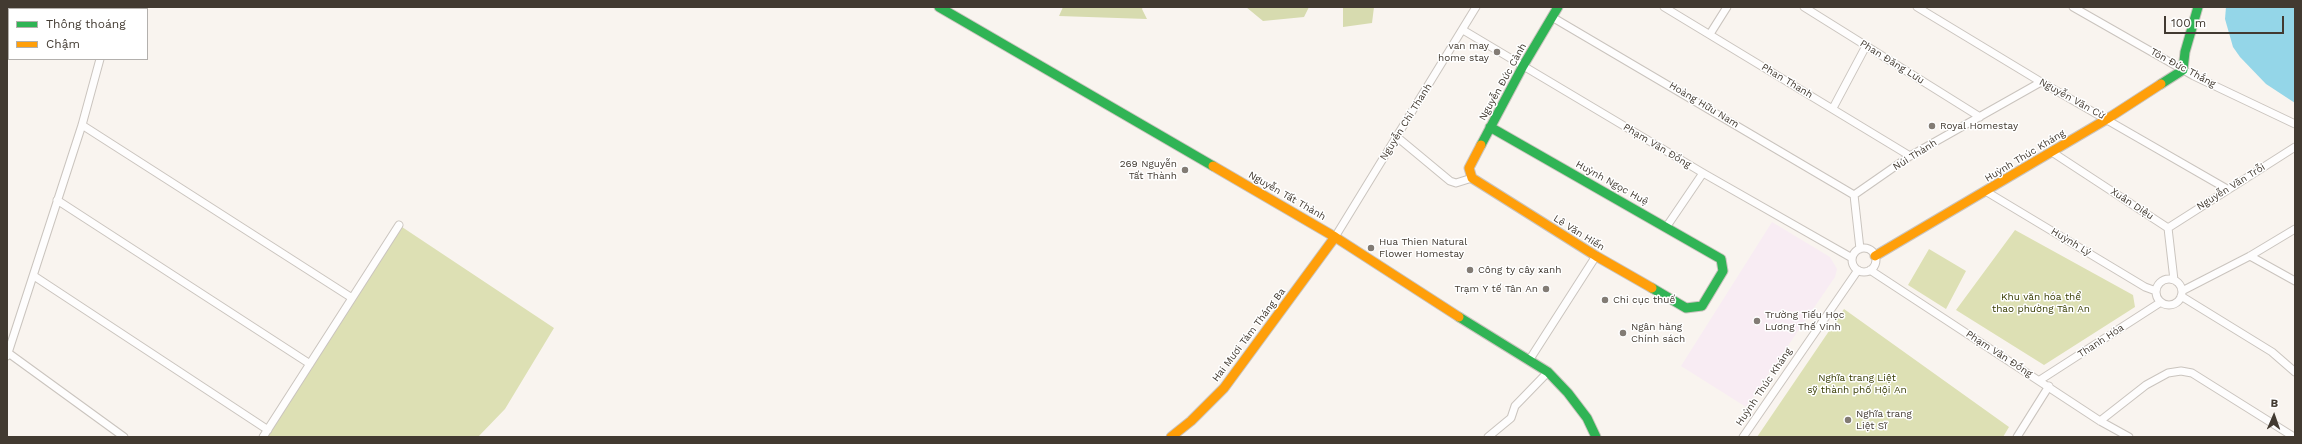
<!DOCTYPE html>
<html>
<head>
<meta charset="utf-8">
<style>
  body { margin:0 }
  #map { position:relative; width:2302px; height:444px; overflow:hidden; background:#f9f4ef; font-family:"Work Sans",sans-serif }
  canvas { display:block }
  .frame { position:absolute; inset:0; border:8px solid #423a31; pointer-events:none }
  .legend { position:absolute; left:8px; top:8px; width:140px; height:52px; box-sizing:border-box; background:#fff; border:1px solid #b3b0ad; margin:0; padding:5px 7px; list-style:none; font-size:12px; color:#423a31 }
  .legend li { display:flex; align-items:center; gap:8px; height:20px }
  .legend b { width:20px; border:1px solid #b3b0ad }
  .north { position:absolute; left:2254px; top:396px; width:40px; height:40px; -webkit-text-stroke:3px #fff; paint-order:stroke; rotate:2deg; font-size:11px; font-weight:700; line-height:16px; text-align:center; color:#423a31 }
  .north::after { content:''; display:block; margin:auto; width:14px; height:18px; background:#423a31; clip-path:polygon(50% 0,100% 100%,50% 72%,0 100%) }
  .scale { position:absolute; left:2164px; top:16px; width:120px; height:18px; box-sizing:border-box; border:2px solid #423a31; border-top:0; padding-left:5px; font-size:12px; line-height:14px; white-space:nowrap; color:#423a31; -webkit-text-stroke:3px #fff; paint-order:stroke }
</style>
</head>
<body>
<div id="map">
<canvas width="2302" height="444"></canvas>
<div class="frame"></div>
<ul class="legend">
<li><b style="height:5px;background:#30b455"></b>Thông thoáng</li>
<li><b style="height:5px;background:#ff9f0a"></b>Chậm</li>
</ul>
<div class="north">B</div>
<div class="scale">100 m</div>
</div>
<script>
const c = document.querySelector('canvas').getContext('2d');
c.lineJoin = 'round';
function fillPath(path, color) {
  c.fillStyle = color;
  c.fill(path, 'evenodd');
}
function shape(rows) {
  const path = new Path2D();
  for (const r of rows) {
    if (r.length === 3) {
      path.moveTo(r[0] + r[2], r[1]);
      path.arc(r[0], r[1], r[2], 0, 2 * Math.PI);
      continue;
    }
    path.moveTo(r[0], r[1]);
    for (let i = 2; i < r.length; i += 2) path.lineTo(r[i], r[i + 1]);
  }
  return path;
}
function strokePath(path, color, width, dash) {
  c.strokeStyle = color;
  c.lineWidth = width;
  c.lineCap = dash ? 'butt' : 'round';
  c.setLineDash(dash || []);
  c.stroke(path);
}
function drawText(font, color, halo, rows, align = 'center') {
  c.font = font + ' "Work Sans",sans-serif';
  c.lineWidth = 3;
  c.setLineDash([]);
  c.textBaseline = 'middle';
  c.strokeStyle = halo;
  c.fillStyle = color;
  for (const [text, x, y, turn = 0] of rows) {
    c.save();
    c.translate(x, y);
    c.rotate((+turn || 0) * Math.PI / 180);
    c.textAlign = isNaN(turn) ? turn : align;
    if (halo) c.strokeText(text, 0, 0);
    c.fillText(text, 0, 0);
    c.restore();
  }
}
fillPath(shape([
  [1772,222,1830,257,1837,269,1835,277,1746,407,1681,366]
]), '#f8ecf3');
fillPath(shape([
  [399,225,554,328,505,409,478,437,263,437],
  [2015,230,2133,295,2135,307,2044,365,1956,310],
  [1929,249,1966,271,1946,309,1908,285],
  [1844,309,2009,427,2003,437,1757,437]
]), '#dde0b4');
fillPath(shape([
  [1063,7,1143,7,1142,9,1147,19,1059,16],
  [1246,7,1309,7,1304,17,1263,21],
  [1343,7,1374,7,1372,23,1343,27]
]), '#d7dbaf');
fillPath(shape([
  [2226,7,2295,7,2295,103,2266,84,2240,57,2233,47,2225,19]
]), '#94d6e8');
const street = shape([
  [1664,7,1910,156],
  [1804,7,1980,117],
  [1917,7,2041,82,2227,189],
  [2073,7,2194,76,2295,124],
  [1552,17,1854,195],
  [1463,30,1703,173,1852,258],
  [1710,34,1727,7],
  [1833,108,1866,46],
  [82,125,352,298],
  [1397,137,1450,181,1456,183,1472,178],
  [2052,152,2168,228,2174,280],
  [1987,192,2145,287,2156,291],
  [1854,195,1910,156,2041,82],
  [1854,195,1860,249],
  [57,200,310,364],
  [1667,226,1703,173],
  [2168,228,2295,147],
  [1335,237,1476,7],
  [1864,260,12],
  [2250,256,2295,281],
  [1870,270,2100,421,2129,437],
  [34,276,268,430],
  [2169,292,13],
  [2182,291,2250,256,2295,229],
  [2181,296,2272,352,2295,372],
  [7,352,124,437],
  [7,356,82,125,100,59],
  [1530,359,1596,256],
  [2040,380,2161,302],
  [2100,421,2146,385,2168,373,2181,371,2192,373,2294,437],
  [263,437,399,225],
  [1488,437,1511,418,1515,406,1548,372],
  [1743,437,1858,270],
  [2017,437,2049,386]
]);
const fast = shape([
  [939,7,1213,166],
  [2161,84,2183,70,2185,52,2198,7],
  [1490,127,1721,259,1723,271,1702,306,1686,308,1652,288],
  [1481,145,1523,66,1558,7],
  [1459,317,1548,372,1568,393,1587,418,1596,437]
]);
const slow = shape([
  [1481,145,1469,168,1472,178,1596,256,1652,288],
  [1213,166,1335,237,1459,317],
  [1875,256,2107,119,2161,84],
  [1171,437,1191,421,1224,388,1335,237]
]);
strokePath(street, '#cac4be', 9);
strokePath(fast, '#cac4be', 11);
strokePath(slow, '#cac4be', 11);
strokePath(street, '#fefdfd', 7);
strokePath(fast, '#30b455', 9);
strokePath(slow, '#ff9f0a', 9);
for (const [x, y, r, color] of [
  [1497,52,4,"#827b74"],
  [1932,126,4,"#827b74"],
  [1185,170,4,"#827b74"],
  [1371,248,4,"#827b74"],
  [1470,270,4,"#827b74"],
  [1546,289,4,"#827b74"],
  [1605,300,4,"#827b74"],
  [1757,321,4,"#827b74"],
  [1623,333,4,"#827b74"],
  [1848,420,4,"#827b74"]
]) {
  const dot = new Path2D();
  dot.arc(x, y, r, 0, 2 * Math.PI);
  c.fillStyle = color;
  c.fill(dot);
  strokePath(dot, '#fff', 1.5);
}
drawText('10px', '#423a31', '#fff', [
  ["van may",1489,46,"right"],
  ["home stay",1489,58,"right"],
  ["Royal Homestay",1940,126],
  ["269 Nguyễn",1177,164,"right"],
  ["Tất Thành",1177,176,"right"],
  ["Hua Thien Natural",1379,242],
  ["Flower Homestay",1379,254],
  ["Công ty cây xanh",1478,270],
  ["Trạm Y tế Tân An",1538,289,"right"],
  ["Chi cục thuế",1613,300],
  ["Trường Tiếu Học",1765,315],
  ["Lương Thế Vinh",1765,327],
  ["Ngân hàng",1631,327],
  ["Chính sách",1631,339],
  ["Nghĩa trang",1856,414],
  ["Liệt Sĩ",1856,426]
], 'left');
drawText('10px', '#423a31', '#fff', [
  ["Phan Đăng Lưu",1892,62,32],
  ["Tôn Đức Thắng",2183,68,28],
  ["Phan Thanh",1787,81,31],
  ["Nguyễn Đức Cảnh",1503,82,-61],
  ["Nguyễn Văn Cừ",2072,99,29],
  ["Hoàng Hữu Nam",1704,105,31],
  ["Nguyễn Chí Thanh",1406,122,-58],
  ["Phạm Văn Đồng",1657,146,31],
  ["Núi Thành",1915,155,-32],
  ["Huỳnh Thúc Kháng",2025,156,-31],
  ["Huỳnh Ngọc Huệ",1612,183,29],
  ["Nguyễn Văn Trỗi",2231,187,-32],
  ["Nguyễn Tất Thành",1287,196,30],
  ["Xuân Diệu",2132,204,33],
  ["Lê Văn Hiến",1579,233,32],
  ["Huỳnh Lý",2071,242,31],
  ["Hai Mươi Tám Tháng Ba",1249,335,-53],
  ["Thanh Hóa",2101,341,-33],
  ["Phạm Văn Đồng",1999,354,33],
  ["Huỳnh Thúc Kháng",1764,387,-56]
]);
drawText('10px', '#363b00', '#fff', [
  ["Khu văn hóa thể",2041,297],
  ["thao phường Tân An",2041,309],
  ["Nghĩa trang Liệt",1857,378],
  ["sỹ thành phố Hội An",1857,390]
]);
</script>
</body>
</html>
